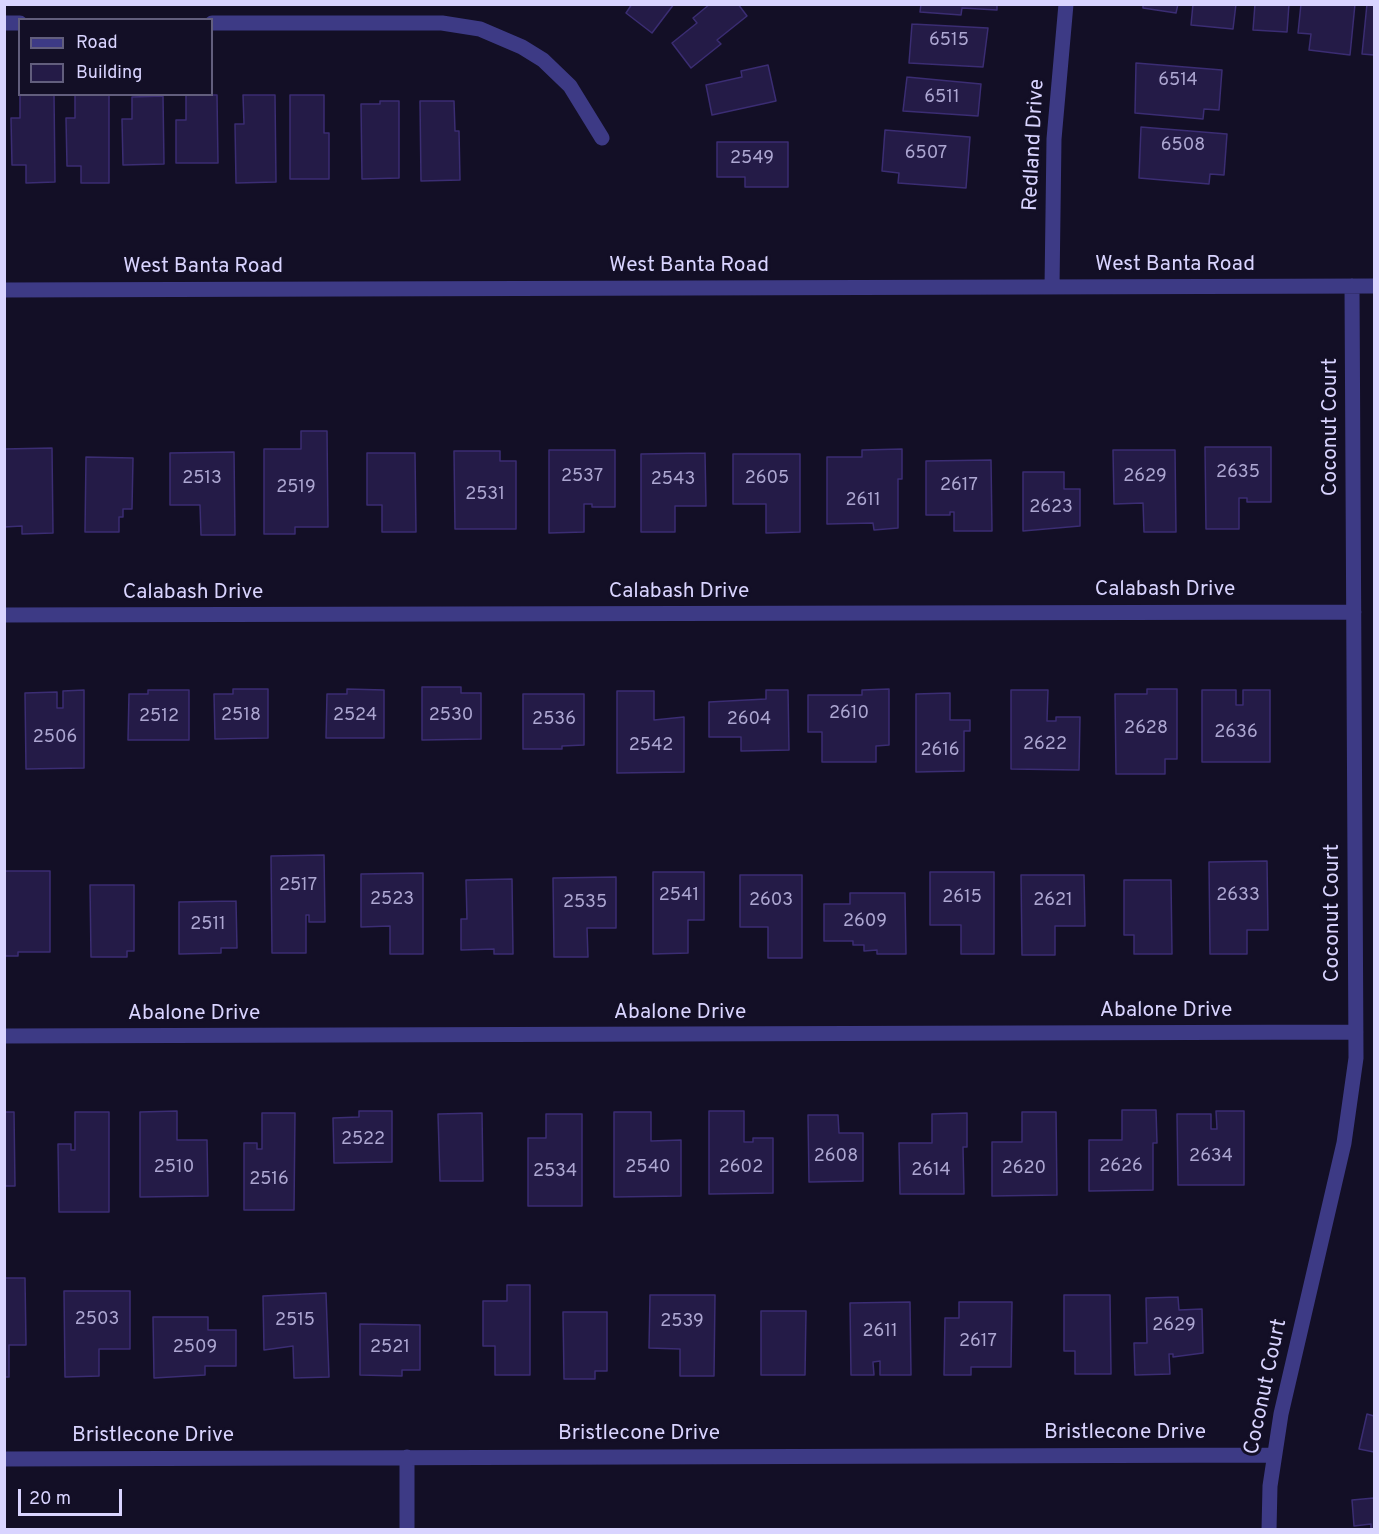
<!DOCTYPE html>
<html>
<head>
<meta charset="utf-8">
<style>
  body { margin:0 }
  #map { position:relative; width:1379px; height:1534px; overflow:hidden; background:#130f26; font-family:Overpass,sans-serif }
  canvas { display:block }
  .frame { position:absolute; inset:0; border:6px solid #d9d4ff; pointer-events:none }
  .legend { position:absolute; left:18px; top:18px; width:195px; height:78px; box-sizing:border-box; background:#130f26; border:2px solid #625e7d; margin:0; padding:8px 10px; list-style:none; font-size:18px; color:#d9d4ff }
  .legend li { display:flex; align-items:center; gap:12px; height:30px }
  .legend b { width:30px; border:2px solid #625e7d }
  .scale { position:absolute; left:18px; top:1489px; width:104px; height:27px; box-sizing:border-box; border:3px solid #d9d4ff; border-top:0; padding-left:8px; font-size:18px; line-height:21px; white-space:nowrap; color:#d9d4ff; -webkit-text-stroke:4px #130f26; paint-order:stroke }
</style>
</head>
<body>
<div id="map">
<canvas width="1379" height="1534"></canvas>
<div class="frame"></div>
<ul class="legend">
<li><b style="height:8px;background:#3d3a85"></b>Road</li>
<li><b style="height:16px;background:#241b47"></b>Building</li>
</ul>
<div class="scale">20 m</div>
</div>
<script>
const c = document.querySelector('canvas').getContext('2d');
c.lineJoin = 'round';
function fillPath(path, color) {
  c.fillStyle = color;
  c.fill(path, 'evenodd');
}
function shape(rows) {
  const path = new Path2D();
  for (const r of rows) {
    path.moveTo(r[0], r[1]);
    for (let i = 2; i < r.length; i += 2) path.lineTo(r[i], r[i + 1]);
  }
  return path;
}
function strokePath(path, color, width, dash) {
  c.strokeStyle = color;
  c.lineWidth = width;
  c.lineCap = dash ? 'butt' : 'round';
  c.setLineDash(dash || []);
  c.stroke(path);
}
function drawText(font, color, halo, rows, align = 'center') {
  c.font = font + ' Overpass,sans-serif';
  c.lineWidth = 6;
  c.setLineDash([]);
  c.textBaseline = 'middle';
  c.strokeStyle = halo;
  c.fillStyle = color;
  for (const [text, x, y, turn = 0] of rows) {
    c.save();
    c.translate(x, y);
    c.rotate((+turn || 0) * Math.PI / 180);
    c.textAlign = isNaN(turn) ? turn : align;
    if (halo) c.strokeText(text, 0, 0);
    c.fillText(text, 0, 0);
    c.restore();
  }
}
const building = shape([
  [632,4,674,4,652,33,626,13,632,4],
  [710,4,738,4,747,16,717,40,721,44,691,68,672,43,697,23,693,18,710,4],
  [921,4,997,4,997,10,962,8,961,15,920,12,921,4],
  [1143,4,1178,4,1176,13,1143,8,1143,4],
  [1193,4,1236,4,1233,29,1191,25,1193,4],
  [1255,4,1289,4,1287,32,1253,30,1255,4],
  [1301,4,1355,4,1350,55,1309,50,1311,34,1298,33,1301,4],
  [1367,4,1374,4,1374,55,1362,54,1367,4],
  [912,24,988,28,983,67,909,63,912,24],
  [1136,63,1222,70,1219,110,1204,109,1203,119,1135,113,1136,63],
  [768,65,776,101,712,115,706,85,742,77,741,71,768,65],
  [907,77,981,84,978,116,903,111,907,77],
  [54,94,55,182,26,183,26,165,12,165,11,118,20,118,20,95,54,94],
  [75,95,109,95,109,183,81,183,81,166,67,166,66,118,75,118,75,95],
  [186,95,217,95,218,163,176,163,176,120,186,120,186,95],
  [243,95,275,95,276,182,236,183,235,124,244,124,243,95],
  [290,95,324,95,324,133,329,133,329,179,290,179,290,95],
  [163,96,164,164,123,165,122,119,132,119,132,97,163,96],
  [380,101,399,101,399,178,362,179,361,104,380,104,380,101],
  [420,101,454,101,455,131,459,131,460,180,421,181,420,101],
  [1141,127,1227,134,1224,175,1210,174,1209,184,1139,178,1141,127],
  [885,130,970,137,966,188,898,183,899,173,882,171,885,130],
  [717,142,788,142,788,187,745,187,745,177,717,177,717,142],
  [301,431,327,431,328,527,295,527,295,534,264,534,264,449,301,449,301,431],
  [1205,447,1271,447,1271,502,1247,502,1247,498,1239,498,1239,529,1206,529,1205,447],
  [52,448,53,533,22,534,22,526,4,527,4,449,52,448],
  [902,449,902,479,898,479,898,528,874,530,873,523,827,524,827,457,862,457,862,450,902,449],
  [549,450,615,450,615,507,592,507,592,504,584,504,584,532,549,533,549,450],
  [1113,450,1175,450,1176,532,1144,532,1143,503,1114,504,1113,450],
  [454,451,500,451,500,461,516,461,516,529,455,529,454,451],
  [234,452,235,535,201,535,200,505,170,505,170,453,234,452],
  [367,453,415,453,416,532,382,532,382,505,367,505,367,453],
  [705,453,706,506,675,506,675,532,641,532,641,454,705,453],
  [733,454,800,454,800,532,766,533,766,504,733,504,733,454],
  [86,457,133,458,132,509,123,509,123,517,119,517,119,532,85,532,86,457],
  [991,460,992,531,954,531,954,512,950,512,950,515,926,515,926,461,991,460],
  [1023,472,1064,472,1064,489,1080,489,1080,526,1023,531,1023,472],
  [422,687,461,687,461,693,481,693,481,739,422,740,422,687],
  [233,689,268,689,268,738,215,739,214,694,233,694,233,689],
  [347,689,384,690,384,738,326,738,327,694,347,694,347,689],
  [889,689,889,745,876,746,876,762,822,762,822,732,808,732,808,695,862,695,862,690,889,689],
  [1147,689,1177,689,1177,759,1165,759,1165,774,1116,774,1115,694,1147,694,1147,689],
  [84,690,84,768,26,769,25,693,57,692,57,708,63,708,63,691,84,690],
  [148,690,189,690,189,740,128,740,129,694,148,694,148,690],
  [766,690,788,690,789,750,741,751,741,737,709,737,709,702,766,699,766,690],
  [1011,690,1048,690,1047,721,1056,721,1056,717,1080,717,1079,770,1011,769,1011,690],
  [1202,690,1236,690,1236,705,1243,705,1243,690,1270,690,1270,762,1202,762,1202,690],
  [617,691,654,691,654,720,684,717,684,772,617,773,617,691],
  [950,693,950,720,970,720,970,731,964,731,964,771,916,772,916,694,950,693],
  [523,694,584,694,584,745,562,746,562,749,523,749,523,694],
  [324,855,325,922,309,922,309,915,306,915,306,953,272,953,271,856,324,855],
  [1267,861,1268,930,1247,930,1247,954,1210,954,1209,862,1267,861],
  [4,871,50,871,50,952,18,952,18,956,4,956,4,871],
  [653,872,704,872,704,920,688,920,688,953,653,954,653,872],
  [930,872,994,872,994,954,961,954,961,925,930,925,930,872],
  [423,873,423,954,390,954,390,926,361,927,361,874,423,873],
  [740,875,802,875,802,958,768,958,768,927,740,927,740,875],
  [1021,875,1084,875,1085,926,1055,926,1055,955,1022,955,1021,875],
  [616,877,616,928,587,928,588,957,554,957,553,878,616,877],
  [512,879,513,954,494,954,494,949,461,950,461,919,467,919,466,880,512,879],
  [1124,880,1171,880,1172,954,1134,954,1134,935,1124,935,1124,880],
  [90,885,134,885,134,951,127,951,127,957,91,957,90,885],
  [850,893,905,893,906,954,877,954,877,950,864,951,864,945,853,945,853,941,824,941,824,904,850,904,850,893],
  [236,901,237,948,221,948,221,953,179,954,179,902,236,901],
  [1122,1110,1156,1110,1157,1143,1153,1143,1153,1190,1089,1191,1089,1140,1122,1140,1122,1110],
  [177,1111,177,1140,207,1140,208,1196,140,1197,140,1112,177,1111],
  [359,1111,392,1111,392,1162,334,1163,333,1118,359,1117,359,1111],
  [709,1111,744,1111,744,1142,753,1142,753,1138,773,1138,773,1193,709,1194,709,1111],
  [1216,1111,1244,1111,1244,1185,1178,1185,1177,1114,1211,1114,1211,1129,1217,1129,1216,1111],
  [4,1112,14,1112,15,1186,4,1186,4,1112],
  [75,1112,109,1112,109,1212,59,1212,58,1144,71,1144,71,1150,75,1150,75,1112],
  [614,1112,651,1112,651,1141,681,1140,681,1196,614,1197,614,1112],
  [1022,1112,1056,1112,1057,1195,992,1196,992,1142,1022,1142,1022,1112],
  [262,1113,295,1113,294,1210,244,1210,244,1143,257,1143,257,1149,262,1149,262,1113],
  [482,1113,483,1181,440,1181,438,1114,482,1113],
  [967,1113,967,1147,963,1147,964,1194,900,1194,899,1143,932,1143,932,1114,967,1113],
  [546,1114,582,1114,582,1206,528,1206,528,1138,546,1138,546,1114],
  [808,1115,838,1115,839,1133,863,1133,863,1181,809,1182,808,1115],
  [4,1278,25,1278,26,1345,9,1345,9,1377,4,1377,4,1278],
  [507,1285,530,1285,530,1375,495,1375,495,1346,483,1346,483,1301,507,1301,507,1285],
  [64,1291,130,1291,130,1349,99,1349,99,1376,65,1377,64,1291],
  [326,1293,329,1377,294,1378,293,1346,264,1350,263,1296,326,1293],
  [650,1295,715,1295,714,1376,680,1376,680,1349,649,1348,650,1295],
  [1064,1295,1110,1295,1111,1374,1075,1374,1075,1351,1064,1351,1064,1295],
  [1178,1297,1179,1310,1202,1309,1203,1353,1173,1357,1173,1354,1169,1354,1170,1374,1135,1375,1134,1343,1147,1343,1146,1298,1178,1297],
  [910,1302,911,1375,880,1375,880,1361,873,1362,874,1375,851,1375,850,1303,910,1302],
  [959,1302,1012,1302,1011,1367,971,1367,971,1375,944,1375,945,1318,959,1318,959,1302],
  [761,1311,806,1311,805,1375,761,1375,761,1311],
  [563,1312,607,1312,607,1371,595,1371,595,1379,564,1379,563,1312],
  [153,1317,208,1317,208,1330,236,1330,236,1366,205,1366,205,1375,154,1378,153,1317],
  [360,1324,420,1325,420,1370,402,1370,402,1376,360,1375,360,1324],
  [1367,1414,1374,1416,1374,1452,1359,1449,1367,1414],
  [1374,1498,1374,1530,1371,1530,1371,1524,1354,1526,1352,1500,1374,1498]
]);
fillPath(building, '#241b47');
strokePath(building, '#3b2d73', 1.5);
strokePath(shape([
  [4,23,20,23],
  [212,23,442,23,480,29,522,47,543,60,570,86,602,138],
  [1052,287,1054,139,1066,4],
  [4,290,1374,286],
  [4,615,1354,612],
  [4,1036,1356,1032],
  [407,1457,407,1530],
  [4,1459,1273,1455],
  [1269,1530,1270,1486,1281,1414,1344,1143,1356,1058,1352,286]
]), '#3d3a85', 15);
drawText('18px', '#aca6d1', null, [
  ["6515",949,41],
  ["6514",1178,81],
  ["6511",942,98],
  ["6508",1183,146],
  ["6507",926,154],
  ["2549",752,159],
  ["2635",1238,473],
  ["2537",582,477],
  ["2629",1145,477],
  ["2513",202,479],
  ["2605",767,479],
  ["2543",673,480],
  ["2617",959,486],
  ["2519",296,488],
  ["2531",485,495],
  ["2611",863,501],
  ["2623",1051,508],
  ["2610",849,714],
  ["2518",241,716],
  ["2524",355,716],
  ["2530",451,716],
  ["2512",159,717],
  ["2536",554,720],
  ["2604",749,720],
  ["2628",1146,729],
  ["2636",1236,733],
  ["2506",55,738],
  ["2622",1045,745],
  ["2542",651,746],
  ["2616",940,751],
  ["2517",298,886],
  ["2541",679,896],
  ["2633",1238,896],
  ["2615",962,898],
  ["2523",392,900],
  ["2603",771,901],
  ["2621",1053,901],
  ["2535",585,903],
  ["2609",865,922],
  ["2511",208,925],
  ["2522",363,1140],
  ["2608",836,1157],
  ["2634",1211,1157],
  ["2626",1121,1167],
  ["2510",174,1168],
  ["2540",648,1168],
  ["2602",741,1168],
  ["2620",1024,1169],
  ["2614",931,1171],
  ["2534",555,1172],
  ["2516",269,1180],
  ["2503",97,1320],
  ["2515",295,1321],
  ["2539",682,1322],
  ["2629",1174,1326],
  ["2611",880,1332],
  ["2617",978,1342],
  ["2509",195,1348],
  ["2521",390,1348]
]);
drawText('21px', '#d9d4ff', '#130f26', [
  ["Redland Drive",1035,145,-87],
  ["West Banta Road",1175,266],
  ["West Banta Road",689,267],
  ["West Banta Road",203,268],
  ["Coconut Court",1332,427,-90],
  ["Calabash Drive",1165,591],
  ["Calabash Drive",679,593],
  ["Calabash Drive",193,594],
  ["Coconut Court",1334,913,-90],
  ["Abalone Drive",1166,1012],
  ["Abalone Drive",680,1014],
  ["Abalone Drive",194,1015],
  ["Coconut Court",1267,1387,-78],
  ["Bristlecone Drive",1125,1434],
  ["Bristlecone Drive",639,1435],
  ["Bristlecone Drive",153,1437]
]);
</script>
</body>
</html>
